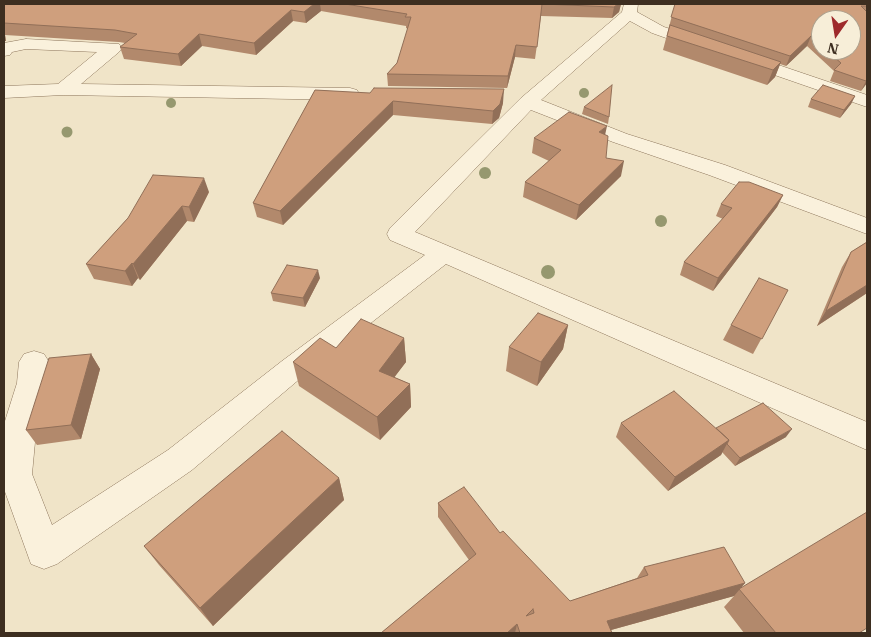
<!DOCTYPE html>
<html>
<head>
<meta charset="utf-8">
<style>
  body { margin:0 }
  #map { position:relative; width:871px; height:637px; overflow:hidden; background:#f0e4c8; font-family:"IBM Plex Serif",serif }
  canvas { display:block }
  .frame { position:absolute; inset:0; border:5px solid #3d2e20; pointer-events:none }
  .north { position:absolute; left:811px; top:10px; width:50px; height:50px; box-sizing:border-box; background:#f7eed8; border:1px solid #ada18e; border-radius:50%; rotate:193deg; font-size:14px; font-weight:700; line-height:20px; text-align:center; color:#3d2e20 }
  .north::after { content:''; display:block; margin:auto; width:18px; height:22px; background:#9e2a2b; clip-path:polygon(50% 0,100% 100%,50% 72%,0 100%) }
</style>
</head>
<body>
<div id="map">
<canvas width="871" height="637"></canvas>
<div class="frame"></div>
<div class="north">N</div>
</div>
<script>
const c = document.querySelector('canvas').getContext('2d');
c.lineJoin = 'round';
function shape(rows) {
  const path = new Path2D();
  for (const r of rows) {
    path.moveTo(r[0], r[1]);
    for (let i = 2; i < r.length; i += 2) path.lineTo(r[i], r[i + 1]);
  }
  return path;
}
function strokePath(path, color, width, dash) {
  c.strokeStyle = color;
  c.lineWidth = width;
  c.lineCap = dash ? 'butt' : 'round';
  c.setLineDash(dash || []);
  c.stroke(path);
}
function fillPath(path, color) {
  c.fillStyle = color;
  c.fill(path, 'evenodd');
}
const minor = shape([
  [624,4,638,4,637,12,664,27,709,41,711,45,709,49,697,49,652,33,630,21,541,100,627,134,725,165,867,218,867,234,709,175,613,142,531,110,415,232,867,422,867,450,446,264,302,377,192,470,57,564,44,569,31,564,4,489,5,421,17,383,19,362,24,354,34,351,44,354,49,362,47,383,37,421,32,474,52,525,168,450,282,361,425,255,390,240,387,234,390,228,521,98,622,12,624,4],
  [26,39,119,44,122,48,119,52,81,84,350,88,357,90,359,94,357,98,350,100,63,95,4,98,4,86,58,84,97,52,26,49,12,52,10,55,4,56,4,43,26,39],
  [743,53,867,95,867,107,737,62,734,58,737,54,743,53]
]);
strokePath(minor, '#8d765c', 1);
fillPath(minor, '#faf1dc');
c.fillStyle = '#96986f';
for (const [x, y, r] of [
  [584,93,5],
  [171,103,5],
  [67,132,5.5],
  [485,173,6],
  [661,221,6],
  [548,272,7]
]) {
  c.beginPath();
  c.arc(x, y, r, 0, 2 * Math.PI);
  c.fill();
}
fillPath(shape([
  [4,4,621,4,619,12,612,18,541,16,535,59,515,57,507,88,388,86,387,74,397,63,408,29,406,28,406,26,321,11,306,23,293,21,256,55,202,46,181,66,124,59,120,47,125,43,119,42,5,35,6,41,4,41],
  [675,4,867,4,867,83,861,91,830,81,834,71,807,46,786,66,780,64,775,77,767,85,663,50],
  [821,20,851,50,821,50],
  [315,90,503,103,499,118,492,124,393,115,283,225,257,217,253,203],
  [855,96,851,104,840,118,808,107,811,99],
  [584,107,609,117,608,124,582,114],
  [605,134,606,158,621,176,576,220,523,197,525,182,549,161,532,153,534,138],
  [209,192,194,222,187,221,140,280,138,278,132,286,94,279,86,264,128,218],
  [783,195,777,207,713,291,680,275,684,262,723,219,716,216,721,204],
  [867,242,867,293,817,326,842,267,851,252],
  [320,278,305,307,273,301,271,293],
  [788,290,753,354,723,340,731,325],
  [568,325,563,349,537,386,506,371,509,347],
  [404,338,406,362,394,377,410,384,411,407,380,440,299,386,293,362],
  [91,354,100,369,81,439,37,445,26,430],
  [621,423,716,428,786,437,735,466,722,452,721,455,668,491,616,437],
  [339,478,344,500,213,626,159,565,144,546],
  [438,503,500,533,570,601,637,578,644,567,745,583,740,589,860,633,744,633,724,607,734,596,611,630,612,633,381,633,469,560,438,517]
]), '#b2896c');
fillPath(shape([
  [314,4,320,4,321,11,306,23,304,12],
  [618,4,621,4,619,12,612,18,614,7],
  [291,10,293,21,256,55,254,43],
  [4,32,5,35,6,41,4,41],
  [199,34,202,46,181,66,178,54],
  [811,36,807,46,786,66,790,56],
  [516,45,515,57,507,88,508,76],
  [781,62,775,77,767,85,773,70],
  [867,79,867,83,861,91],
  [504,89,503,103,499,118,492,124,493,111],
  [855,96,851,104,840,118,844,110],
  [393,101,393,115,283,225,280,211],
  [607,126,604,140,599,132],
  [624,161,621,176,576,220,579,205],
  [204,178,209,192,194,222,189,207],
  [783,195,777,207,713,291,718,278],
  [182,206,187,221,140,280,133,264],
  [132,263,138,278,132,286,125,271],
  [318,270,320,278,305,307,303,298],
  [867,285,867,293,817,326,826,311],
  [568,325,563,349,537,386,541,362],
  [404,338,406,362,381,395,379,371],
  [91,354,100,369,81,439,71,425],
  [410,384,411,407,380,440,377,417],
  [792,429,786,437,735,466,740,458],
  [729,440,721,455,668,491,675,477],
  [339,478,344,500,213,626,200,608],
  [745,583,734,596,600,633,607,621],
  [517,624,515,633,507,633]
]), '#916f58');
const building = shape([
  [4,4,314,4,304,12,291,10,254,43,199,34,178,54,120,47,137,34,115,30,4,23,4,4],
  [345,4,618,4,614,7,542,4,537,47,516,45,508,76,387,74,397,63,411,17,405,17,407,14,345,4],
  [675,4,867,4,867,6,861,6,867,12,867,79,866,81,834,70,841,63,826,50,851,50,851,20,821,20,821,46,811,36,790,56,671,17,675,4],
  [670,25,781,62,773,70,667,36,670,25],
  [612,85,609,117,584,107,612,85],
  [823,85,855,96,844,110,811,99,823,85],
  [374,88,504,89,500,104,493,111,393,101,280,211,253,203,315,90,370,93,374,88],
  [569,112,607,126,599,132,608,136,606,158,624,161,579,205,525,182,561,150,534,138,569,112],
  [153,175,204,178,189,207,182,206,133,264,132,263,125,271,86,264,128,218,153,175],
  [739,182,749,182,783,195,718,278,684,262,732,208,721,204,739,182],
  [867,242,867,285,826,311,851,252,867,242],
  [287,265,318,270,303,298,271,293,287,265],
  [759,278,788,290,762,339,731,325,759,278],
  [538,313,568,325,541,362,509,347,538,313],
  [361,319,404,338,379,371,410,384,377,417,293,362,320,338,336,348,361,319],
  [91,354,71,425,26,430,49,358,91,354],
  [674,391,729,440,675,477,621,423,674,391],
  [763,403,792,429,740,458,727,444,729,440,716,428,763,403],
  [282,431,339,478,200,608,144,546,282,431],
  [464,487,500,533,503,531,570,601,648,575,644,567,724,547,745,583,607,621,612,633,520,633,517,624,507,633,381,633,476,554,438,503,464,487],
  [533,609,534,613,526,616,533,609],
  [867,512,867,628,859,633,776,633,739,589,867,512]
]);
fillPath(building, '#cf9f7d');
strokePath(building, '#916f58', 1);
</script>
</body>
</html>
